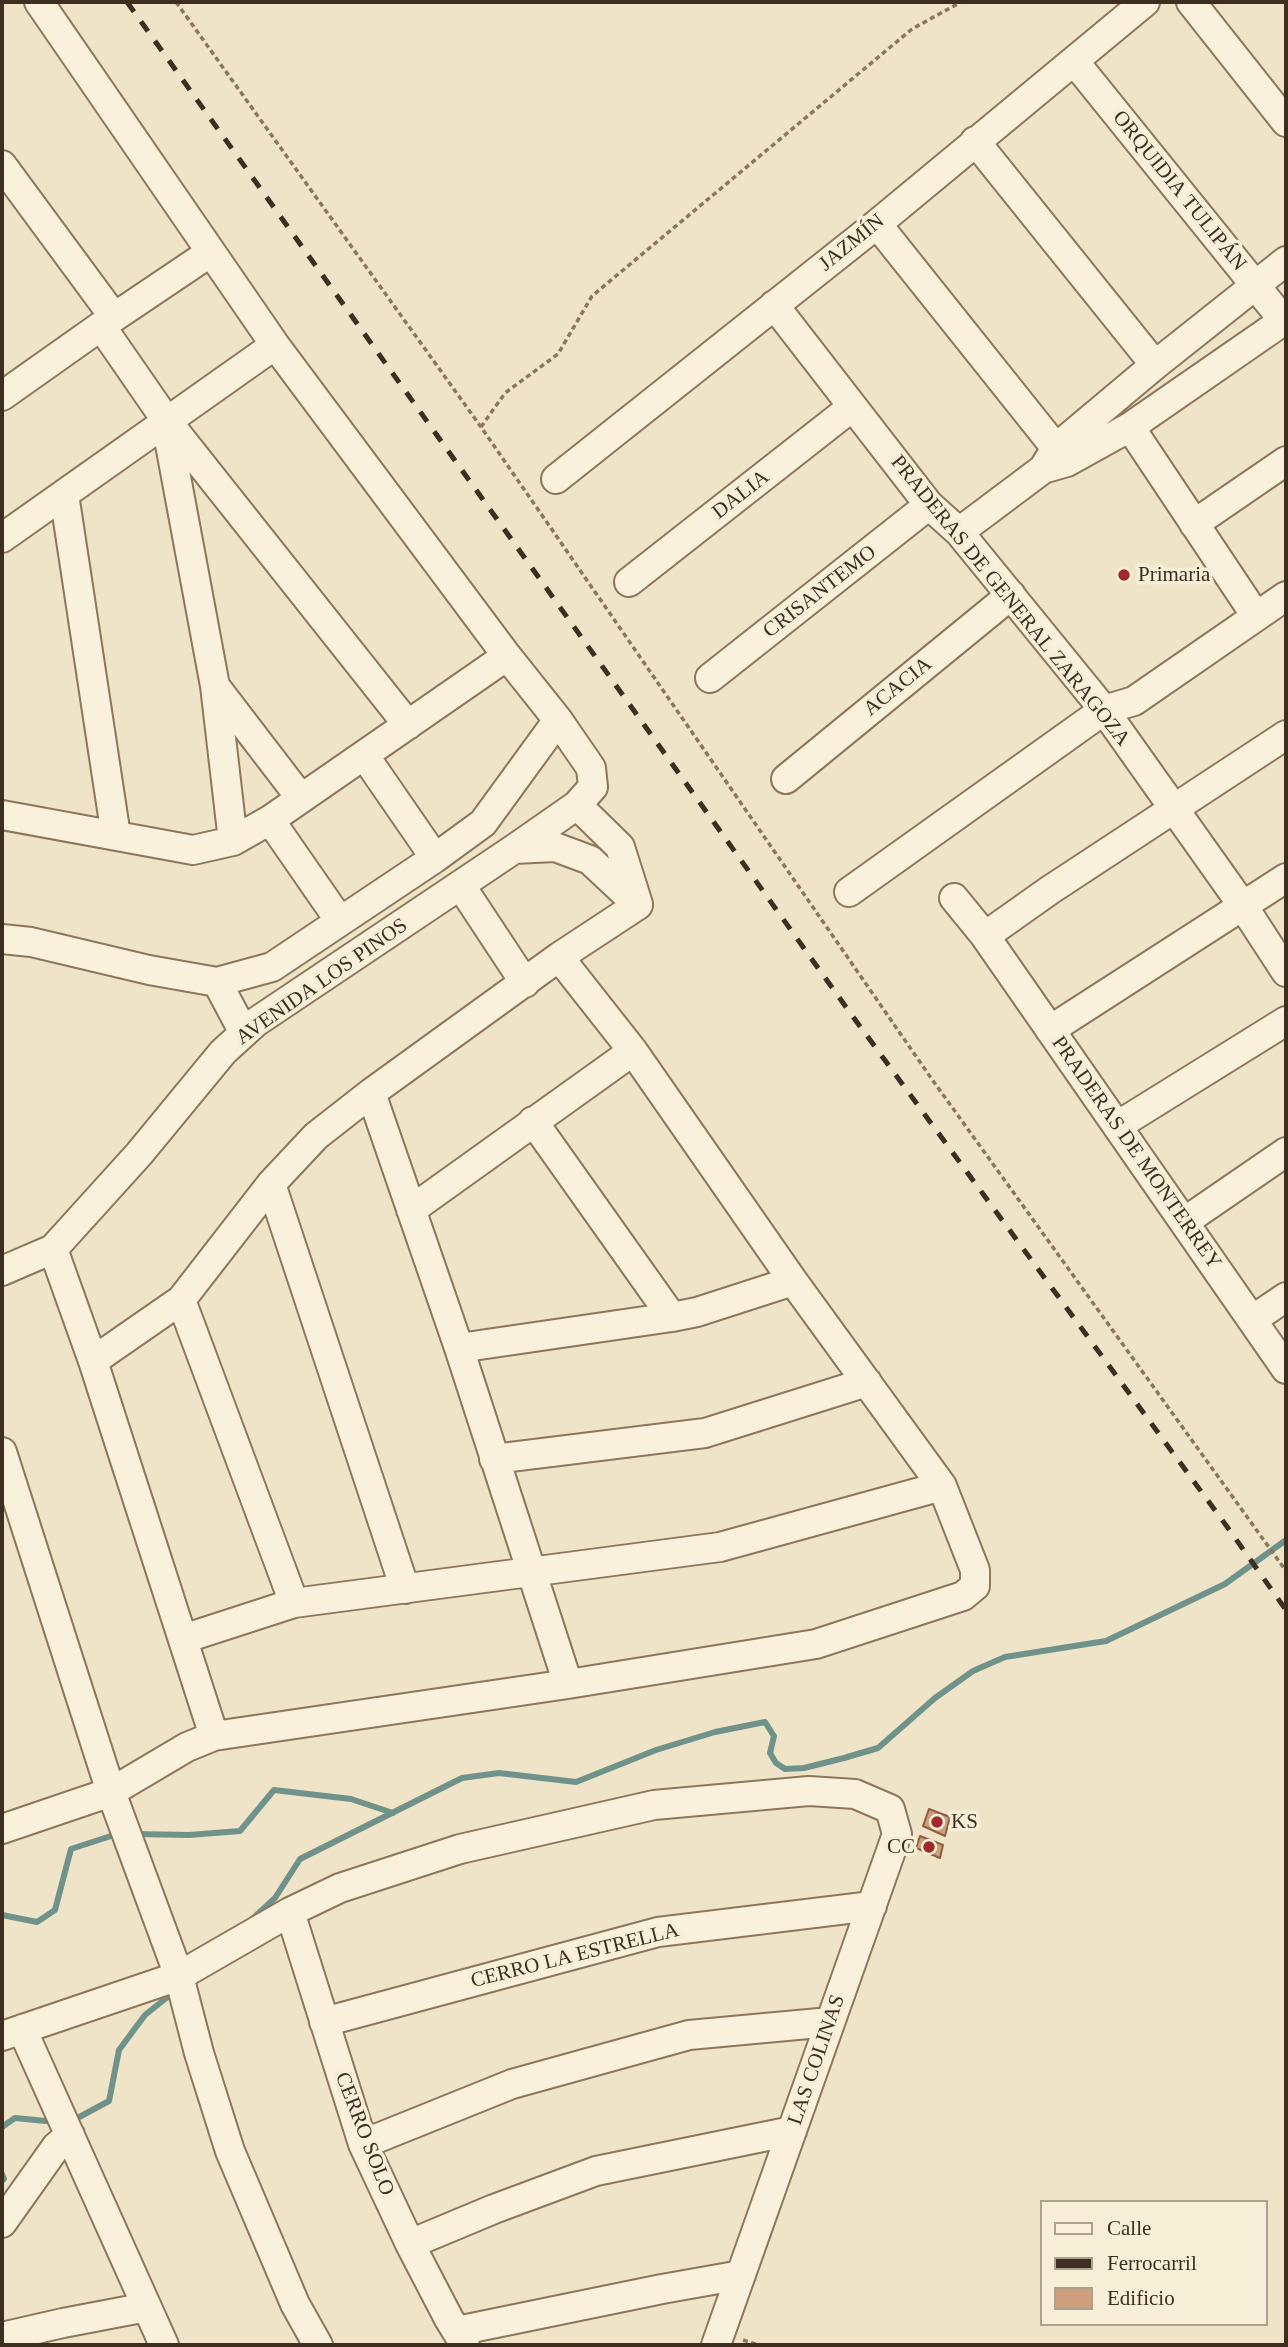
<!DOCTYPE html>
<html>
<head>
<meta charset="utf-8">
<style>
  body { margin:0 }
  #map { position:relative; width:1288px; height:2347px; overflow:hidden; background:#f0e4c8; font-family:Georgia,serif }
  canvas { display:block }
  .frame { position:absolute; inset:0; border:4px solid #3d2e20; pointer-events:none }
  .legend { position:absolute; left:1040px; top:2200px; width:228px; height:126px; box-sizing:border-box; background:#f7eed8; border:2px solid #ada18e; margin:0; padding:9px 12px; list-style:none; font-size:21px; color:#3d2e20 }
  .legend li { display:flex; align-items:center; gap:14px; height:35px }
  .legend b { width:35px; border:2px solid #ada18e }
</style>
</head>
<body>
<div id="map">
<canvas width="1288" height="2347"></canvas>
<div class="frame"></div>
<ul class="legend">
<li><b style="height:9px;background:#faf1dc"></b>Calle</li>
<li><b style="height:9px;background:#3d2e20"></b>Ferrocarril</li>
<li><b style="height:19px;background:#cf9f7d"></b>Edificio</li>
</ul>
</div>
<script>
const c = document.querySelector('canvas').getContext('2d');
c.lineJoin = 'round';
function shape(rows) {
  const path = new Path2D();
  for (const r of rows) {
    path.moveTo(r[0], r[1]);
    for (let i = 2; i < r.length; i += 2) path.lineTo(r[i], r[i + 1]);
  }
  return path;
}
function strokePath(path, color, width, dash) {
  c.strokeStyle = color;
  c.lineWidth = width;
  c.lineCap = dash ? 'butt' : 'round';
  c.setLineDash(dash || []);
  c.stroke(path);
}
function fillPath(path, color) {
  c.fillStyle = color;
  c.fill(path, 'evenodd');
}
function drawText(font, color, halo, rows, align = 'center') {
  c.font = font + ' Georgia,serif';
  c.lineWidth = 7;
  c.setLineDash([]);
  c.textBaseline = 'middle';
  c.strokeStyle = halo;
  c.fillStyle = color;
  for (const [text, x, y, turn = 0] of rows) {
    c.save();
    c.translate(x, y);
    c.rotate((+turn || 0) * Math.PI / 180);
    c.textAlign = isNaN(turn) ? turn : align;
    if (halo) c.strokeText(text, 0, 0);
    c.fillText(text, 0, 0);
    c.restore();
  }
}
strokePath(shape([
  [135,1834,189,1835,240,1831,274,1790,351,1799,393,1813],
  [2,1915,37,1922,55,1910,71,1849,117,1834],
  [250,1921,275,1898,300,1859,462,1778,499,1773,576,1782,656,1750,715,1732,765,1722,774,1736,770,1753,776,1763,785,1769,804,1768,844,1758,878,1748,935,1698,973,1671,1005,1657,1106,1641,1225,1584,1286,1540],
  [70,2122,109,2101,119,2050,145,2015,175,1991],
  [2,2127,15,2118,56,2122],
  [2,2174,4,2179,2,2181]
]), '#6f938a', 6);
const building = shape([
  [929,1809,950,1817,945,1836,923,1826,929,1809],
  [920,1836,943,1845,940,1858,916,1848,920,1836]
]);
fillPath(building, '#cf9f7d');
strokePath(building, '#8d5f41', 2);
const minor = shape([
  [1191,2,1286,122],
  [1074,61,1284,321],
  [975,141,1155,365],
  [2,165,114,317],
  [877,224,1067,462],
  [774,305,929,505,959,532,1104,710,1243,906,1286,972],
  [101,326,211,252],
  [2,396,101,326,166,420,408,725],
  [166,423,215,686,233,841],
  [1130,427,1256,616],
  [1043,469,1056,448,1155,365,1286,261],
  [556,479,877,224,1145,2],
  [64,494,116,836],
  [1194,524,1286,461],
  [959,532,1043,469,1067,462,1130,427,1286,319],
  [2,538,275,345],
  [629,582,852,407],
  [710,678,929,505],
  [215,686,300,797],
  [364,755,435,858],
  [786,779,1011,595],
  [577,805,620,847,638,904],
  [2,815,193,850,233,841,270,820,507,656],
  [270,820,340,921],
  [514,849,555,847,590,860,638,905],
  [461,886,525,983],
  [849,892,1104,710,1134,701,1286,596],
  [954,898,985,936,1286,1369],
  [985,936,1050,890,1286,735],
  [2,939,31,942,149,970,217,982,272,967,435,858,483,823,558,720],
  [217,982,244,1033],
  [1050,1030,1286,878],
  [371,1093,459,1348,568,1684],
  [533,1121,672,1317],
  [1117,1126,1286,1021],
  [271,1184,405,1589],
  [411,1210,633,1051],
  [1184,1222,1286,1152],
  [53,1249,93,1361,214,1736],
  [2,1271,53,1249,139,1154,223,1052,256,1022,514,849,577,805,593,787,591,768,558,720,507,656,275,345,39,2],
  [181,1300,294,1603],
  [1252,1320,1286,1297],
  [459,1348,672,1317,697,1312,793,1281],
  [93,1361,181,1300,271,1184,316,1136,371,1093,559,957,638,905],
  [2,1452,111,1792,179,1976,199,2053,230,2151,295,2304,318,2345],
  [494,1459,705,1433,867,1382],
  [183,1639,294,1603,720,1547,942,1486],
  [2,1829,111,1792,187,1747,214,1736,568,1684,816,1644,963,1596,975,1586,975,1570,942,1486,793,1281,633,1051,559,957],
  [290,1912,363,2144,410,2244,449,2319,465,2345],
  [324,2022,658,1932,872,1906],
  [22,2029,164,2345],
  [2,2036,179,1976,290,1912,340,1888,460,1849,654,1805,809,1791,855,1794,890,1809,897,1834,716,2345],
  [363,2144,512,2084,689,2035,830,2022],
  [2,2223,56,2147,70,2135],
  [410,2244,494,2209,596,2171,792,2131],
  [457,2331,662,2289,741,2275],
  [2,2337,63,2323,147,2307]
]);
strokePath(minor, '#8d765c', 32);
strokePath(shape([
  [176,2,481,427,931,1078,1286,1571],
  [481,427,505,393,558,354,592,296,912,29,961,2],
  [743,2340,758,2345]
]), '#8d765c', 3.5, [5, 3.5]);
strokePath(minor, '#faf1dc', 28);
strokePath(shape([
  [127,2,851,1014,1228,1528,1286,1610]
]), '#3d2e20', 5, [12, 12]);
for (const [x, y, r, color] of [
  [1124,575,7,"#9e2a2b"],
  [937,1822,7,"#9e2a2b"],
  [929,1847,7,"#9e2a2b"]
]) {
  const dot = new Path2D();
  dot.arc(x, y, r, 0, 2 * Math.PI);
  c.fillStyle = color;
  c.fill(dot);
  strokePath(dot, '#f7eed8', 2.5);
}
drawText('21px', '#3d2e20', '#f7eed8', [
  ["ORQUIDIA TULIPÁN",1179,191,51],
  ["JAZMÍN",852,243,-39],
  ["DALIA",741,495,-38],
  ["CRISANTEMO",820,592,-38],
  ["PRADERAS DE GENERAL ZARAGOZA",1010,601,51],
  ["ACACIA",898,687,-39],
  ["AVENIDA LOS PINOS",322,982,-35],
  ["PRADERAS DE MONTERREY",1136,1153,55],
  ["CERRO LA ESTRELLA",575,1956,-14],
  ["LAS COLINAS",817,2060,-71],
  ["CERRO SOLO",364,2134,69]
]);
drawText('21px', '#3d2e20', '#f7eed8', [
  ["Primaria",1138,575],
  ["KS",951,1822],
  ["CC",915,1847,"right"]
], 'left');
</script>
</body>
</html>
